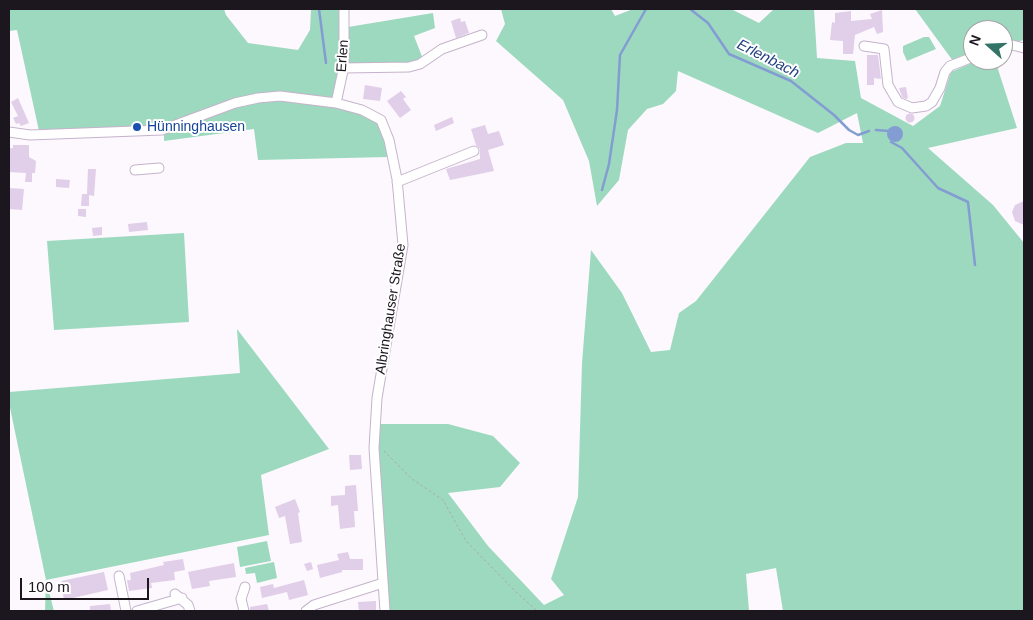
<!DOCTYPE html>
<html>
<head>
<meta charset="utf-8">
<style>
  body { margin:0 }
  #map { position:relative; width:1033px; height:620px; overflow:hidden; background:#fcf8fe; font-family:Helvetica,sans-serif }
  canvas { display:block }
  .frame { position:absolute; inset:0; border:10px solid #1c161f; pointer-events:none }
  .north { position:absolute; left:963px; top:20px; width:50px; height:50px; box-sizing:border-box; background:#fff; border:1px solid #a4a2a5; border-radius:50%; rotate:290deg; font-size:14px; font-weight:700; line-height:20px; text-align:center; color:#1c161f }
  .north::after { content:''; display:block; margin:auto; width:18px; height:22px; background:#327567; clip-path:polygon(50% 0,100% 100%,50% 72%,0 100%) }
  .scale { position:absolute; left:20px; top:578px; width:129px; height:22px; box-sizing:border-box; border:2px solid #1c161f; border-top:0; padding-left:6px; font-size:15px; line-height:18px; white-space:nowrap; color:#1c161f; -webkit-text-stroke:4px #fff; paint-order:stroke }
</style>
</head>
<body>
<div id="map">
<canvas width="1033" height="620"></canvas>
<div class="frame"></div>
<div class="north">N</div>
<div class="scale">100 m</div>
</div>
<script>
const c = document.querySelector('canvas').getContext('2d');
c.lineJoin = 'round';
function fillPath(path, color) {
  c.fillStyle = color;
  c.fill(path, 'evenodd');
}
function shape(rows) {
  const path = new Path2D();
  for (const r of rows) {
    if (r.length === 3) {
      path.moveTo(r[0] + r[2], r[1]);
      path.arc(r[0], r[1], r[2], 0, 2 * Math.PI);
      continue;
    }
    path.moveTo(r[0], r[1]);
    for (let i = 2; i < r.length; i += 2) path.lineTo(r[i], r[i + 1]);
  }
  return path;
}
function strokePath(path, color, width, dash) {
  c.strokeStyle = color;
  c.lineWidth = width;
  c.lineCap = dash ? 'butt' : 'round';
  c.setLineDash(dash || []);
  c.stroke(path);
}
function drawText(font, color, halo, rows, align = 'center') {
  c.font = font + ' Helvetica,sans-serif';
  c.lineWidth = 4;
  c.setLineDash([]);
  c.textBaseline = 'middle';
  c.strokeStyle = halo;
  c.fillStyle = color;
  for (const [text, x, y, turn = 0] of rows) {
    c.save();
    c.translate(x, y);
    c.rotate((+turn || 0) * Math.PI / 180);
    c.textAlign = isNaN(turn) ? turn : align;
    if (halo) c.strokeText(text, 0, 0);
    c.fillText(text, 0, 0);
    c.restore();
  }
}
fillPath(shape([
  [9,9,224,9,226,15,248,43,298,50,310,30,311,9,340,9,340,73,334,107,361,113,377,122,385,139,388,157,258,160,254,129,164,141,164,132,180,120,147,127,39,131,17,30,9,31],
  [501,9,611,9,615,16,633,9,731,9,759,23,774,9,814,9,817,58,855,61,861,98,913,126,940,106,951,72,979,60,995,60,1017,128,928,148,993,205,1024,243,1024,611,783,611,776,568,746,574,749,611,389,611,377,461,380,424,448,424,493,436,520,463,500,487,448,493,488,546,544,605,564,595,551,579,578,497,582,363,591,250,622,293,651,352,670,350,679,313,696,301,810,157,846,143,863,143,857,113,818,133,678,71,676,91,663,104,647,109,628,130,619,180,597,206,589,161,563,100,496,41,505,24],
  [915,9,1024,9,1024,40,1003,45,1003,30,973,30,973,54,953,61],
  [433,13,435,28,414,36,423,59,409,64,346,65,348,27],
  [924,37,929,37,936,49,907,61,903,52,903,46],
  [184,233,189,322,54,330,47,241],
  [237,329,329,449,261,475,269,535,46,580,54,611,45,611,46,580,9,403,9,392,240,373],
  [267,541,271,561,240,567,237,547],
  [274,562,277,578,257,583,255,573,246,574,245,568]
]), '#9dd9be');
fillPath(shape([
  [895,134,8]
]), '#839dd3');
strokePath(shape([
  [319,9,326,63],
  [690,9,708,23,729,54,791,81,834,115,849,130,858,135,869,131],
  [876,130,889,131],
  [891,142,902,148,938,188,968,202,975,265],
  [602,190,609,164,617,110,620,55,646,9]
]), '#839dd3', 2.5);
fillPath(shape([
  [882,10,883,32,877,34,874,27,855,35,853,54,843,54,843,41,830,40,832,22,835,23,835,13,851,11,851,21,872,19,870,14],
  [460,18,461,22,465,21,469,33,456,38,451,21],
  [867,55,878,55,881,79,874,78,874,85,867,85],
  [365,85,382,88,380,101,363,99],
  [906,87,908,98,906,99,902,97,899,88],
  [401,91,406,97,403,99,411,110,400,118,387,101],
  [18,98,29,123,21,126,19,123,16,124,13,118,18,116,11,102],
  [910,118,4.5],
  [452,117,454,123,436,131,434,125],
  [485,125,488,134,499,131,504,145,488,150,494,171,450,180,446,169,480,159,480,149,476,145,471,129],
  [13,145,29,145,29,157,36,161,35,173,32,173,32,182,25,182,26,173,9,172,9,148,13,148],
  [88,169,96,169,94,196,89,195,89,206,81,206,82,194,87,194],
  [56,179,70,180,69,188,56,187],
  [9,188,24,189,22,210,9,209],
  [1024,201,1024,225,1015,221,1012,212,1015,205],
  [78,209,86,209,86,217,78,216],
  [147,222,148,230,129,232,128,224],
  [102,227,102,235,93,236,92,228],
  [349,455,361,455,362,469,350,470],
  [356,485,358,511,354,511,355,527,340,529,338,505,331,506,331,496,345,495,345,486],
  [295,499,300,512,298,513,302,542,290,544,285,516,279,518,275,507],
  [348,552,350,559,363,559,363,570,342,570,342,572,320,578,317,565,339,560,337,554],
  [183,559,185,570,174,572,175,580,151,583,152,588,129,591,127,580,131,580,130,573,164,565,163,562],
  [311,562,313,569,307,571,304,564],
  [234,563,236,577,209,581,210,586,192,589,188,572],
  [104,572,108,590,64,600,61,581],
  [304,580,308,595,289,600,287,592,262,598,260,587,273,584,274,588],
  [376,601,376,611,359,611,358,602],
  [110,604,111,611,90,611,90,606],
  [267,604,269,611,250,611,250,607]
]), '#e1cee8');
const minor = shape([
  [864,46,884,49,888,85,898,102,912,108,926,106,932,102,940,88,945,72,950,66,973,57],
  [1003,47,1012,45,1024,48],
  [343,68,409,67,420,64,442,49,482,35],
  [336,103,344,66,344,9],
  [9,132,30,135,162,130,235,103,258,98,280,96,336,103,362,110,381,120,389,140,397,179,403,245,377,398,374,448,385,611],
  [135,170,159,168],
  [397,182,474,151],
  [119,576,126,611],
  [175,594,188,605,190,611],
  [137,611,182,598],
  [244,611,241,599,245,587],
  [306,611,314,605,383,583]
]);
strokePath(minor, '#c5b3cc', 11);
strokePath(shape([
  [384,451,412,479,443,500,466,541,517,593,537,611]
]), '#aca7ae', 1, [2.5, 2.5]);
strokePath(minor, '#fff', 9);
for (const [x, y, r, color] of [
  [137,127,5,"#1a4fb4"]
]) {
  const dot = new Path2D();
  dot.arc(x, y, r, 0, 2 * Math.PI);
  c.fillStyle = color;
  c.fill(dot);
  strokePath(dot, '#fff', 2);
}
drawText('14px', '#1c161f', '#fff', [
  ["Erlen",343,56,-86],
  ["Albringhauser Straße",391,309,-81]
]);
drawText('14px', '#164399', '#fff', [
  ["Hünninghausen",147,127]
], 'left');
drawText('italic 15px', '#234080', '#fff', [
  ["Erlenbach",768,59,27]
]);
</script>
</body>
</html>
